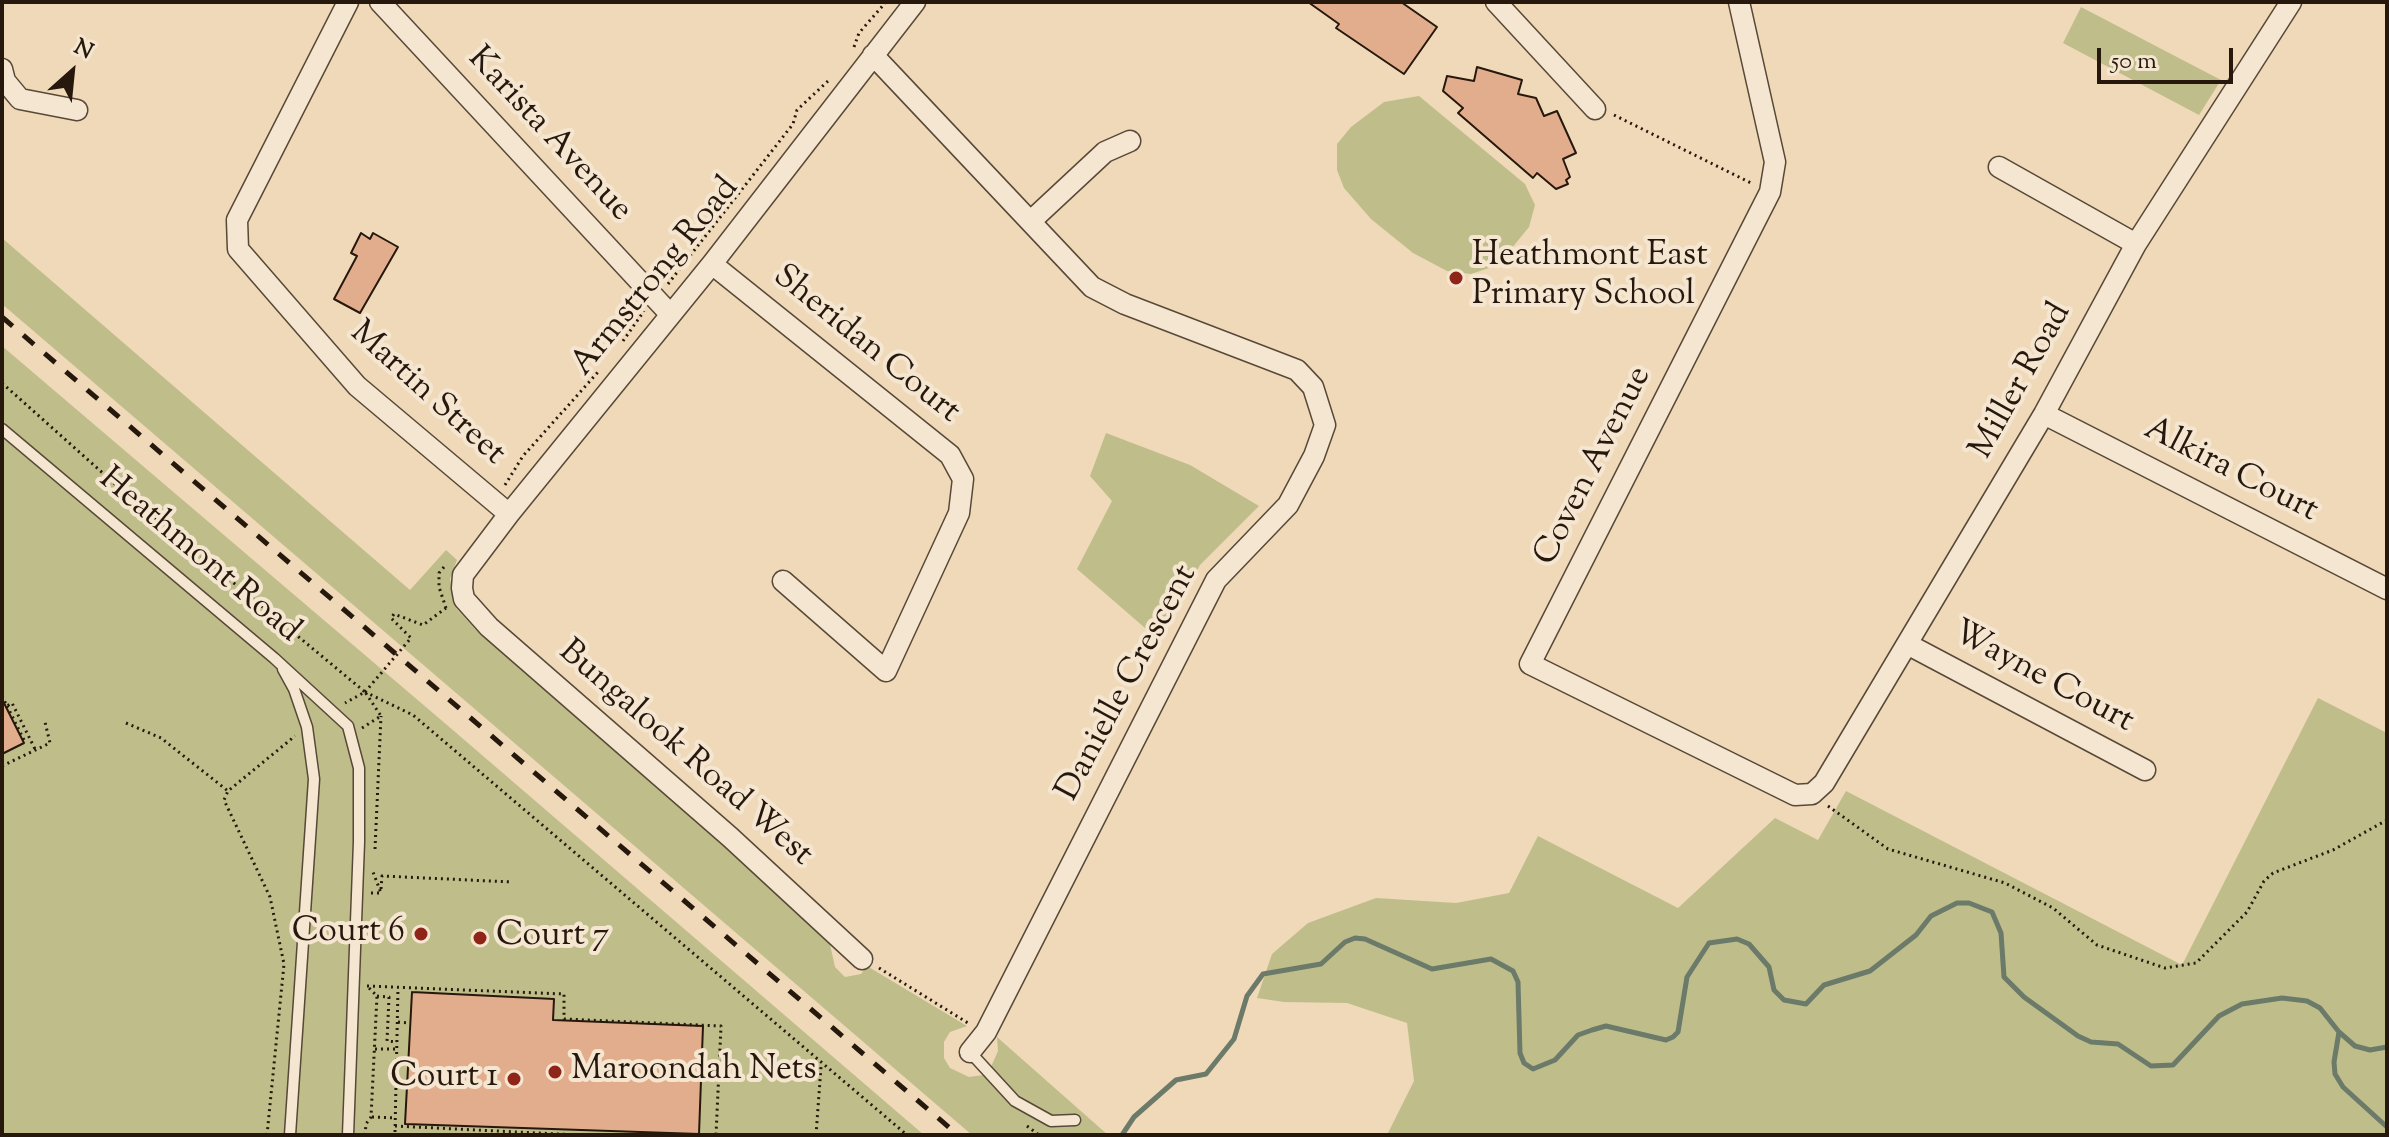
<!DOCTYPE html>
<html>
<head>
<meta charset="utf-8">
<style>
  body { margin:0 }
  #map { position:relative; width:2389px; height:1137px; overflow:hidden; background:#efd9b8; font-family:"Sorts Mill Goudy",serif }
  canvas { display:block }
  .frame { position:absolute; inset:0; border:4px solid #26180c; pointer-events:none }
  .north { position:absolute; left:32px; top:32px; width:80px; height:80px; -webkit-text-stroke:6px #f5e6d1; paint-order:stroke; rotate:27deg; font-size:22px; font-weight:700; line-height:32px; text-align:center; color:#26180c }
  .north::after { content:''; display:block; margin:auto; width:28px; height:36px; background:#26180c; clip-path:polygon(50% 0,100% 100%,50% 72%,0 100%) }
  .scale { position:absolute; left:2097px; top:48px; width:136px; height:36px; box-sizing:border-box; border:4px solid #26180c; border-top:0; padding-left:10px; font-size:24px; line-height:28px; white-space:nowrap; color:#26180c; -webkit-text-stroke:6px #f5e6d1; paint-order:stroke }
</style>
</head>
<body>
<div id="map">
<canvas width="2389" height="1137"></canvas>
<div class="frame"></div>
<div class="north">N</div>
<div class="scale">50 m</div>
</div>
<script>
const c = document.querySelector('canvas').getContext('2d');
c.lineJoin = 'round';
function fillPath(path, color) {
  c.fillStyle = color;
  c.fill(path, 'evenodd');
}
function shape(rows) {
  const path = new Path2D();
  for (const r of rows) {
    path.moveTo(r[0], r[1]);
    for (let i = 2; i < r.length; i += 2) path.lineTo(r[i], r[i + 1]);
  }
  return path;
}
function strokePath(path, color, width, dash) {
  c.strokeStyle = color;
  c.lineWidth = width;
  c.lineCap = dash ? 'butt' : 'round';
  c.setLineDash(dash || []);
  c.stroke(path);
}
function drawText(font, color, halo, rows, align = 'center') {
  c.font = font + ' "Sorts Mill Goudy",serif';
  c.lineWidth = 8;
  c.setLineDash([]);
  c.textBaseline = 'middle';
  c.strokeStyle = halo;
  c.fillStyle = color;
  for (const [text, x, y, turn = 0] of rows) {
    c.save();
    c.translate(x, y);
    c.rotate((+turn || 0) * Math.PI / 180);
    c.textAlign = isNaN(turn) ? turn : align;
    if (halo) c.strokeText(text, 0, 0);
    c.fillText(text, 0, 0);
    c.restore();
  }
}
fillPath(shape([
  [2081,7,2221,80,2199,115,2063,43],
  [1419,96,1525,184,1535,205,1529,227,1498,265,1471,274,1447,271,1413,253,1371,219,1344,188,1337,170,1337,144,1351,127,1384,102],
  [2,238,410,590,446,550,457,560,450,579,456,608,475,629,822,928,829,940,835,967,845,977,861,974,867,966,967,1026,950,1032,944,1042,944,1058,950,1068,969,1077,983,1075,990,1069,998,1051,997,1037,1108,1135,972,1135,2,304],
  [2,346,440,719,924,1135,2,1135],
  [1106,433,1190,465,1259,506,1200,565,1160,641,1077,569,1112,501,1090,476],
  [2318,698,2387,733,2387,1135,1387,1135,1414,1081,1407,1023,1347,1003,1284,1002,1257,998,1272,954,1308,923,1376,898,1456,903,1509,893,1538,836,1678,908,1775,818,1818,840,1846,791,2182,965]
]), '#bfbe8b');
strokePath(shape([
  [2339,1032,2355,1046,2370,1050,2387,1047],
  [1122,1135,1134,1117,1176,1080,1206,1074,1234,1039,1247,996,1263,974,1321,964,1345,942,1355,938,1365,939,1432,969,1491,959,1513,971,1518,982,1520,1053,1524,1063,1533,1069,1555,1060,1578,1035,1592,1030,1606,1026,1666,1040,1673,1037,1678,1032,1687,977,1709,943,1737,939,1749,944,1769,967,1774,990,1784,1000,1806,1004,1824,985,1870,971,1916,935,1931,916,1957,903,1969,903,1992,912,2001,933,2004,977,2024,997,2078,1036,2091,1042,2118,1044,2151,1066,2173,1065,2219,1016,2242,1004,2282,998,2307,1001,2320,1008,2339,1032,2334,1062,2335,1074,2343,1087,2387,1127]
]), '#6c7a6a', 5);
const building = shape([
  [1308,2,1401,2,1437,27,1404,74,1336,28,1339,24,1308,2],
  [1477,67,1522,80,1518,94,1536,98,1544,116,1557,111,1576,153,1563,159,1570,177,1566,180,1568,184,1556,189,1537,173,1533,178,1458,113,1463,108,1443,91,1447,76,1474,81,1477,67],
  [361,233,370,239,373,233,398,247,360,313,334,299,357,256,351,253,361,233],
  [2,699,24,743,2,754,2,699],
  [412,992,554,999,553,1020,703,1026,699,1134,405,1124,412,992]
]);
fillPath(building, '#e2ad8c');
strokePath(building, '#26180c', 2);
const service = shape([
  [2,429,274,658,348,726,359,768,359,842,348,1135],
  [283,669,294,689,307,727,314,779,290,1135],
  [970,1052,1015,1101,1051,1121,1075,1120]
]);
const minor = shape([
  [348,2,237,220,238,249,357,386,509,514],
  [380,2,670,314],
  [1496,2,1595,109],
  [1739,2,1775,162,1770,192,1530,664,1795,795,1812,794,1824,783,2044,414,2136,244,2291,2],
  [873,55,1092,287,1125,304,1297,370,1313,387,1325,425,1314,456,1288,505,1216,580,986,1032,970,1052],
  [2,69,5,81,20,99,77,110],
  [1999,167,2136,244],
  [1032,220,1105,152,1130,141],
  [712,264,950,455,963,479,959,513,886,671,783,581],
  [2044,414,2387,589],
  [1909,645,2145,770],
  [862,959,730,837,489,627,464,599,462,588,463,575,509,514,712,264,915,2]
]);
strokePath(service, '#584837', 13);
strokePath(minor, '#584837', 23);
strokePath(shape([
  [854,47,859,33,886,2],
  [1614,115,1751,183],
  [668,284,793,124,797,110,828,81],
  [623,341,644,311],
  [2,383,124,492,365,692,345,703],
  [505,485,523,456,599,371],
  [444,567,439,573,439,587,446,608],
  [365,692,413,715,907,1135],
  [365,692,411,638,391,618,394,614,423,625,446,608],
  [2,696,7,706,12,703,35,749],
  [7,706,24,740],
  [126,723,161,738,228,791],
  [362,728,381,716,365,692],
  [2,766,50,743,45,722],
  [1828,806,1888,849,2005,883,2053,908,2097,945,2165,968,2196,963,2247,912,2264,881,2273,873,2333,850,2387,820],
  [375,849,381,716],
  [381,889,382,876,512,882],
  [371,893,381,893,373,872],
  [879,968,968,1023],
  [367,986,564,994,564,1019,721,1026,716,1135],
  [377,996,389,997,387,1041,397,1042],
  [398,1022,410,1023],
  [375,1049,397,1049],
  [372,1117,396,1118],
  [395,1126,578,1135],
  [1027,1126,1039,1135],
  [395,1132,398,988],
  [267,1135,284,964,270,897,224,800,228,791,295,736],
  [365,1135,366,1124,371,1117,377,996,369,988],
  [816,1135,821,1067]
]), '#26180c', 3, [2, 4]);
strokePath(service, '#f5e6d1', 10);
strokePath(minor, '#f5e6d1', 20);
strokePath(shape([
  [2,317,958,1135]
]), '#26180c', 5, [14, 14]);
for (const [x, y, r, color] of [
  [1456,278,8,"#8f2418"],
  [421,934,8,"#8f2418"],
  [480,938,8,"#8f2418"],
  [555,1072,8,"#8f2418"],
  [514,1079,8,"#8f2418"]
]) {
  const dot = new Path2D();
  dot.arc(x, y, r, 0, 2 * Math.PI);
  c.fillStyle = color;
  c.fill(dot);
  strokePath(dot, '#f5e6d1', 3);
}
drawText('34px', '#26180c', '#f5e6d1', [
  ["Karista Avenue",548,136,47],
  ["Armstrong Road",657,278,-51],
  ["Sheridan Court",865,346,39],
  ["Miller Road",2023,382,-61],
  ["Martin Street",426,395,42],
  ["Coven Avenue",1595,467,-63],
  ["Alkira Court",2230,472,27],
  ["Heathmont Road",198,557,40],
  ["Wayne Court",2042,679,28],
  ["Danielle Crescent",1129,684,-62],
  ["Bungalook Road West",684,755,41]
]);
drawText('34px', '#26180c', '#f5e6d1', [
  ["Heathmont East",1472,258],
  ["Primary School",1472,297],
  ["Court 6",405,934,"right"],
  ["Court 7",496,938],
  ["Maroondah Nets",571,1072],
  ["Court 1",498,1079,"right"]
], 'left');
</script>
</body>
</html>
